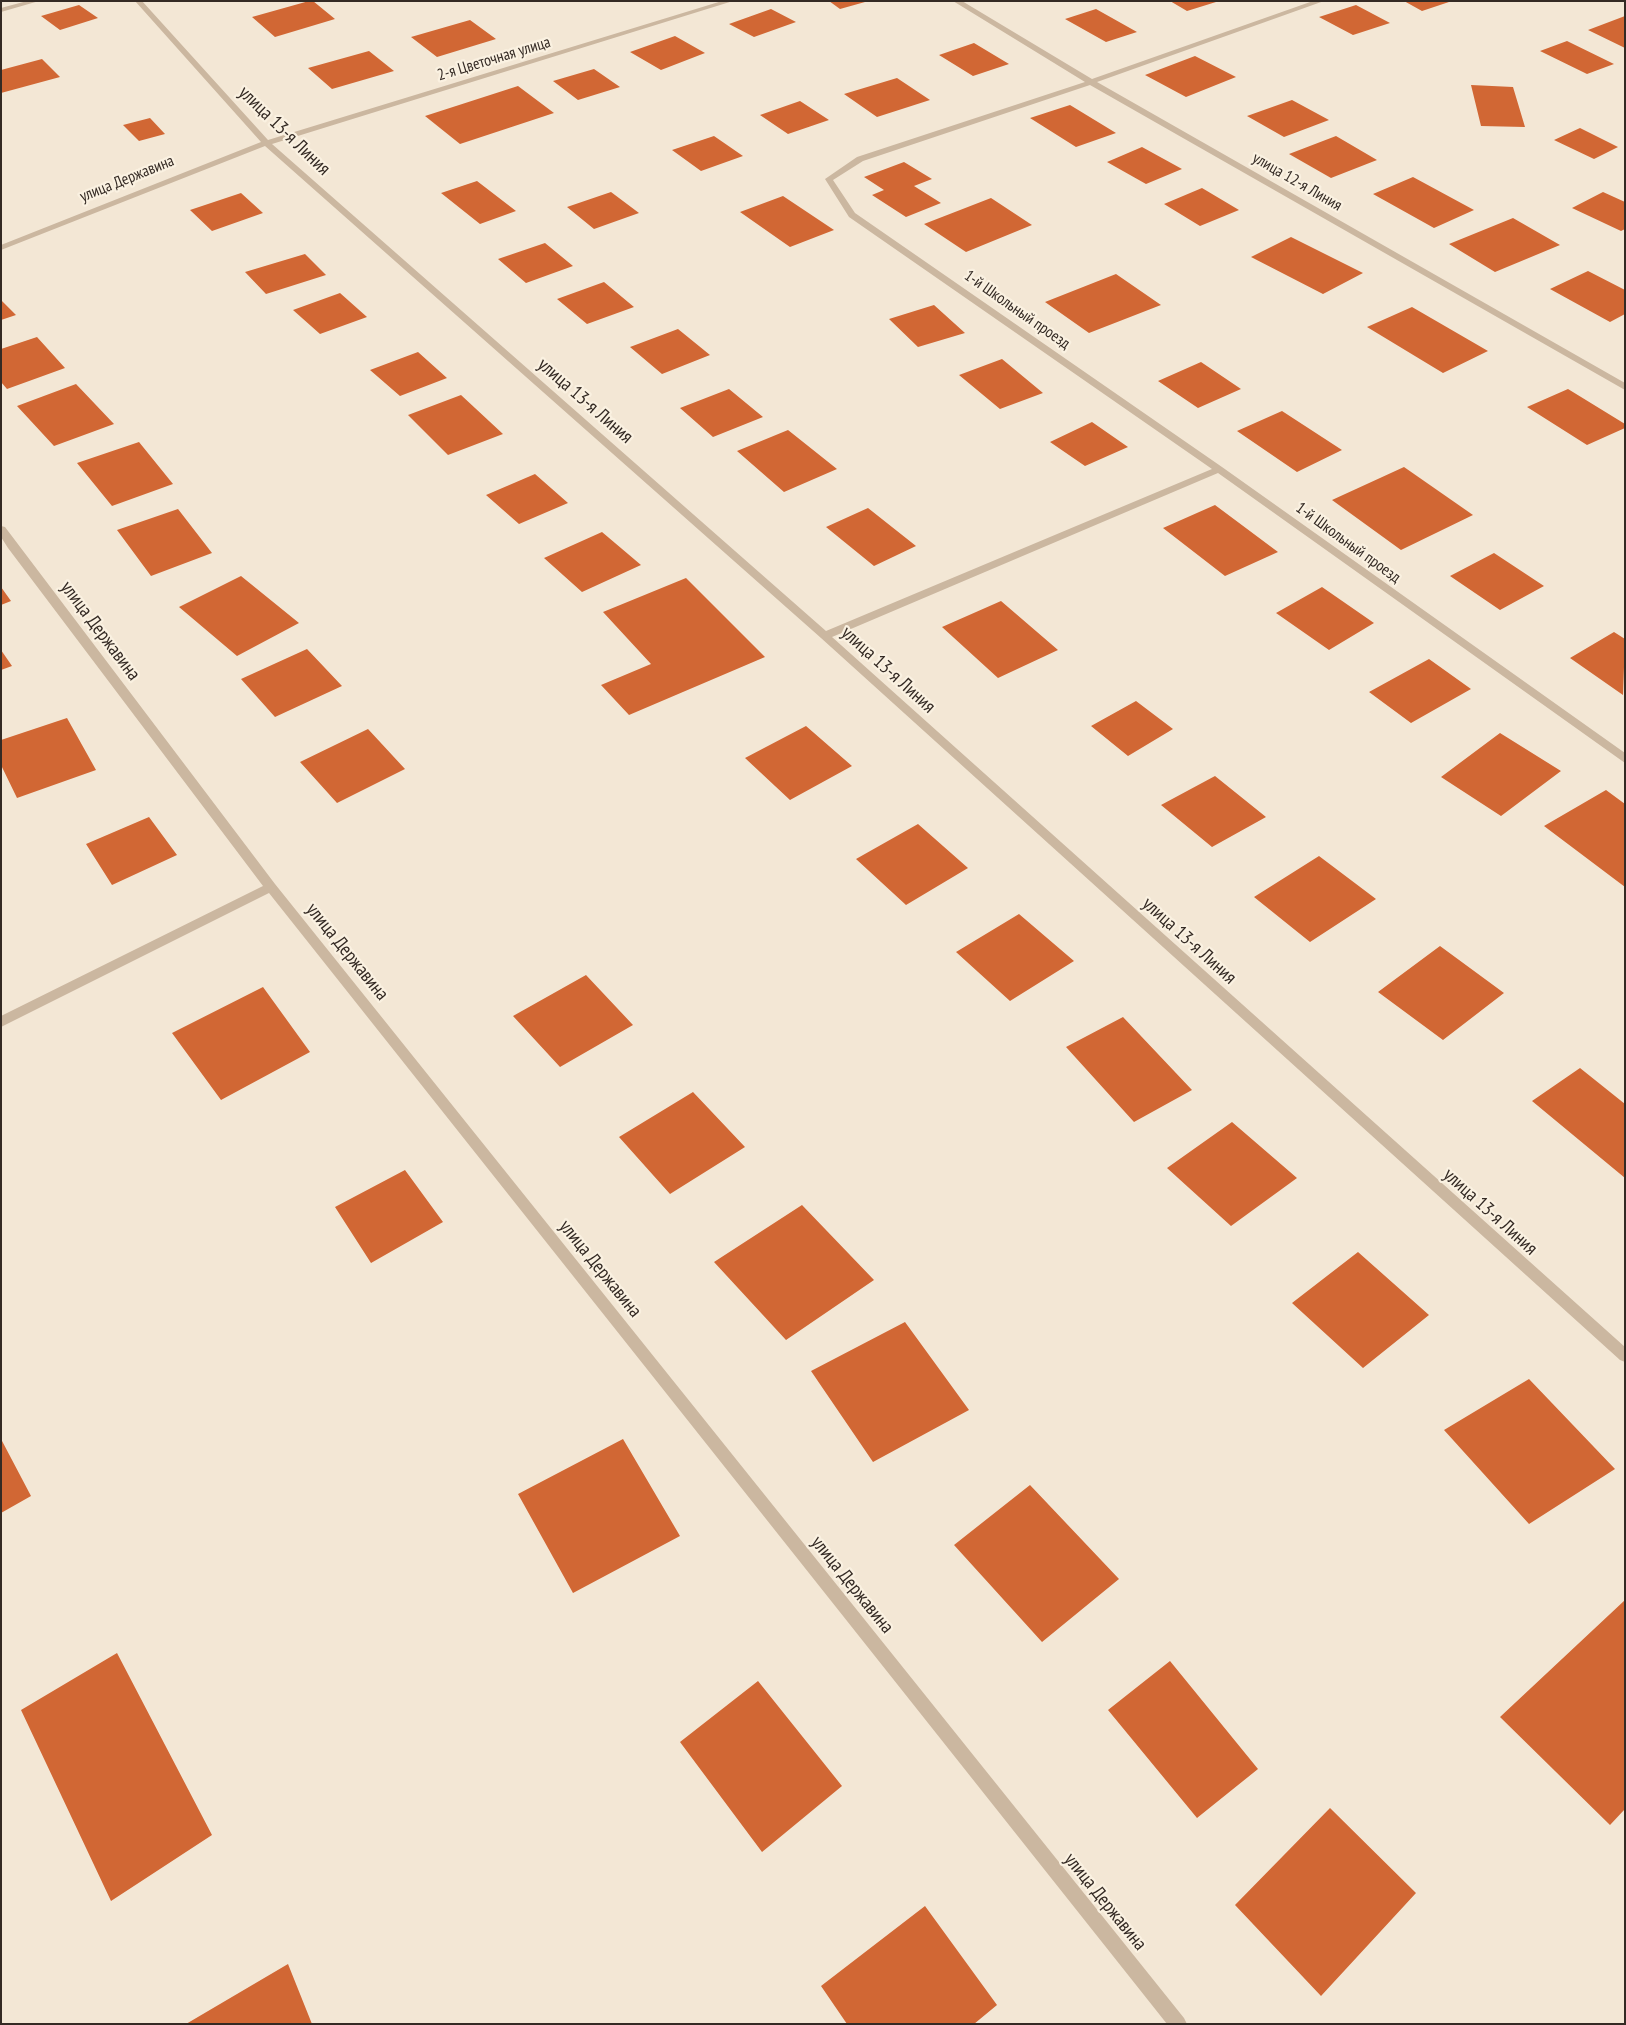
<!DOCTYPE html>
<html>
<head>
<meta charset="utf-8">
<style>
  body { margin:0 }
  #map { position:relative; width:1626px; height:2025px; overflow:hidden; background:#f3e7d5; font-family:"PT Sans Narrow",sans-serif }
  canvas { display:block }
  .frame { position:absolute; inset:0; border:2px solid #342a24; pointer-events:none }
</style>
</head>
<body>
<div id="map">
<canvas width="1626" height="2025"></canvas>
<div class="frame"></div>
</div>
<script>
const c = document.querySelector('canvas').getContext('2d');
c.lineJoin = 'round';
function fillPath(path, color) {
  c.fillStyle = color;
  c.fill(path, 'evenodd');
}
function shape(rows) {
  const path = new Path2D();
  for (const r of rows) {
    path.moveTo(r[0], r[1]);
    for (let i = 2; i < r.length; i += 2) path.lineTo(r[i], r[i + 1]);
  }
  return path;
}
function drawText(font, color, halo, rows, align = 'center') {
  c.font = font + ' "PT Sans Narrow",sans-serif';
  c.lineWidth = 4.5;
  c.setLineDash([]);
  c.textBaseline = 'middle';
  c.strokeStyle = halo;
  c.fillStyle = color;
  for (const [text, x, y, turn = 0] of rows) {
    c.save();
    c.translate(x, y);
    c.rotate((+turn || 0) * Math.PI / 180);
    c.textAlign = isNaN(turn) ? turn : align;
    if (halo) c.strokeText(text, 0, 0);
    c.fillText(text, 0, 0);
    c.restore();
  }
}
fillPath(shape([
  [309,1,313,1,335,19,275,37,252,17],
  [829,1,865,1,865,2,840,9],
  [1170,1,1216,1,1216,2,1187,11],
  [1404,1,1449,1,1449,2,1422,11],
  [79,5,98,18,60,30,41,16],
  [1356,5,1390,23,1353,35,1319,17],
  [771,9,796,22,754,37,729,24],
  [1096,9,1137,32,1106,42,1065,19],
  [1625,16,1625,48,1588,30],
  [470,20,496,39,437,57,411,37],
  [675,36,705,53,661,70,630,52],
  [1567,41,1614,64,1587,74,1540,51],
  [974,43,1009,64,973,76,939,55],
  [369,51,394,71,332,89,308,68],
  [1195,56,1236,77,1186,97,1145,75],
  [42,59,60,77,1,93,1,70],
  [594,69,620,87,578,100,553,81],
  [897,78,930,100,877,117,844,94],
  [1471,85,1513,87,1525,127,1481,126],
  [518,86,554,113,460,144,425,116],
  [1292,100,1329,120,1284,137,1247,116],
  [800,101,829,120,788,134,760,115],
  [1070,105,1116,133,1076,147,1030,118],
  [150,118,165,134,139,141,123,125],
  [1580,128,1618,147,1594,159,1554,140],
  [714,136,743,156,701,171,672,150],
  [1336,136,1377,160,1331,178,1289,154],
  [1142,147,1182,169,1146,184,1107,162],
  [904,162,932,179,914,186,941,203,906,217,872,195,884,190,864,177],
  [1413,177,1474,210,1434,228,1373,194],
  [477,181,516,211,480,224,441,193],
  [1202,188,1239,210,1200,226,1164,204],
  [611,192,639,213,594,229,567,207],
  [1603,192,1625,202,1625,229,1621,231,1572,208],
  [241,193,263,213,212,231,190,210],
  [783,196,834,230,790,247,740,212],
  [991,198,1032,225,966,252,924,224],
  [1513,218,1560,245,1495,272,1449,244],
  [1291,237,1363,273,1323,294,1251,257],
  [545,243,573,266,526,283,498,259],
  [305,254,326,275,266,294,245,272],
  [1588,271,1625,290,1625,314,1610,322,1550,289],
  [1116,274,1161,305,1089,333,1045,302],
  [604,282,634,307,587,324,557,299],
  [340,293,367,317,320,334,293,310],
  [1,300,16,315,1,320],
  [934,305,965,333,918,347,889,319],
  [1412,307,1488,351,1443,373,1367,327],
  [678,329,710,355,662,374,630,347],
  [37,337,65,368,7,389,1,382,1,349],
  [418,352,447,378,400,396,370,370],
  [1002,359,1043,393,1000,409,959,375],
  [1201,362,1241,389,1198,408,1158,381],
  [76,384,114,424,54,446,17,406],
  [729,389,763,417,713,437,680,408],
  [1568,389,1625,424,1625,428,1587,445,1527,407],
  [461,395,503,434,448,455,408,415],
  [1282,411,1342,450,1297,472,1237,431],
  [1092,422,1128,447,1085,466,1050,442],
  [788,430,837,469,784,492,737,451],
  [139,442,173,484,112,506,77,463],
  [1404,467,1473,515,1401,550,1332,500],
  [535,474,568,503,519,524,486,495],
  [1215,505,1278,552,1225,576,1163,528],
  [868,508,916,546,874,566,826,527],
  [178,509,212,553,151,576,117,530],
  [602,532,641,565,582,592,544,558],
  [1494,553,1544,586,1500,610,1450,576],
  [241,576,299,623,237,656,179,607],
  [686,578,765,657,629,715,601,685,651,664,603,612],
  [1,587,11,601,1,605],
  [1322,587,1374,623,1329,650,1276,613],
  [1001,601,1058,650,998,678,942,627],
  [1614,632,1625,639,1623,695,1570,658],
  [307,649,342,686,275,717,241,679],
  [1,650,12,666,1,670],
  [1429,659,1471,689,1411,723,1369,692],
  [1136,701,1173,729,1128,756,1091,726],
  [67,718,96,770,17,798,1,765,1,740],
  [806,726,852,766,790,800,745,758],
  [368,729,405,769,337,803,300,762],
  [1500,733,1561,771,1501,816,1441,777],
  [1215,776,1266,817,1212,847,1161,805],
  [1606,790,1625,804,1625,887,1544,826],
  [149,817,177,855,112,885,86,844],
  [918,824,968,868,906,905,856,859],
  [1319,856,1376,899,1310,942,1254,897],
  [1019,914,1074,961,1010,1001,956,952],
  [1440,946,1504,993,1443,1040,1378,992],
  [586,975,633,1025,560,1067,513,1016],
  [263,987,310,1052,221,1100,172,1033],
  [1123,1017,1192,1090,1134,1122,1066,1047],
  [1580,1068,1625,1104,1625,1178,1532,1101],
  [693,1092,745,1147,670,1194,619,1137],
  [1232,1122,1297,1178,1231,1226,1167,1168],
  [405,1170,443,1222,371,1263,335,1207],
  [802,1205,874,1280,786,1340,714,1262],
  [1358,1252,1429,1315,1363,1368,1292,1303],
  [905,1322,969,1410,873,1462,811,1371],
  [1529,1379,1615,1469,1529,1524,1444,1430],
  [1,1439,31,1496,1,1513],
  [623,1439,680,1536,573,1593,518,1494],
  [1030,1485,1119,1579,1042,1642,954,1545],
  [1625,1600,1625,1809,1610,1825,1500,1717],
  [117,1653,212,1835,111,1901,21,1710],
  [1170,1661,1258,1769,1197,1818,1108,1710],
  [758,1681,842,1786,762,1852,680,1742],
  [1330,1808,1416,1893,1321,1996,1235,1905],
  [925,1906,997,2005,974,2024,847,2024,821,1986],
  [288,1964,312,2024,186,2024]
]), '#d16734');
fillPath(shape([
  [27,1,39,1,1,12,1,8,27,1],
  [135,1,142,1,268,140,722,1,733,1,272,144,826,631,1212,469,849,217,825,179,857,157,1085,82,953,1,962,1,1092,79,1313,1,1324,1,1097,82,1625,383,1625,390,1090,85,863,161,833,180,855,213,1222,467,1625,753,1625,763,1218,473,832,637,1625,1347,1625,1362,1620,1360,821,638,265,146,1,250,1,245,261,142,135,1],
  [1,526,5,527,275,884,1184,2018,1187,2024,1167,2024,269,893,1,1027,1,1016,263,886,8,548,1,537,1,526]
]), '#cbb7a0');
drawText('16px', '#342a24', '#faf1e1', [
  ["2-я Цветочная улица",494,59,-17],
  ["улица Державина",127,179,-22],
  ["улица 12-я Линия",1297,182,30],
  ["1-й Школьный проезд",1017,310,35],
  ["1-й Школьный проезд",1348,543,36]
]);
drawText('19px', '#342a24', '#faf1e1', [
  ["улица 13-я Линия",284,131,44],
  ["улица 13-я Линия",585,401,41],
  ["улица Державина",100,631,53],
  ["улица 13-я Линия",888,670,42],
  ["улица 13-я Линия",1189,941,42],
  ["улица Державина",347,952,51],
  ["улица 13-я Линия",1490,1212,42],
  ["улица Державина",600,1269,51],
  ["улица Державина",852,1585,51],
  ["улица Державина",1105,1902,51]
]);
</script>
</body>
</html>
